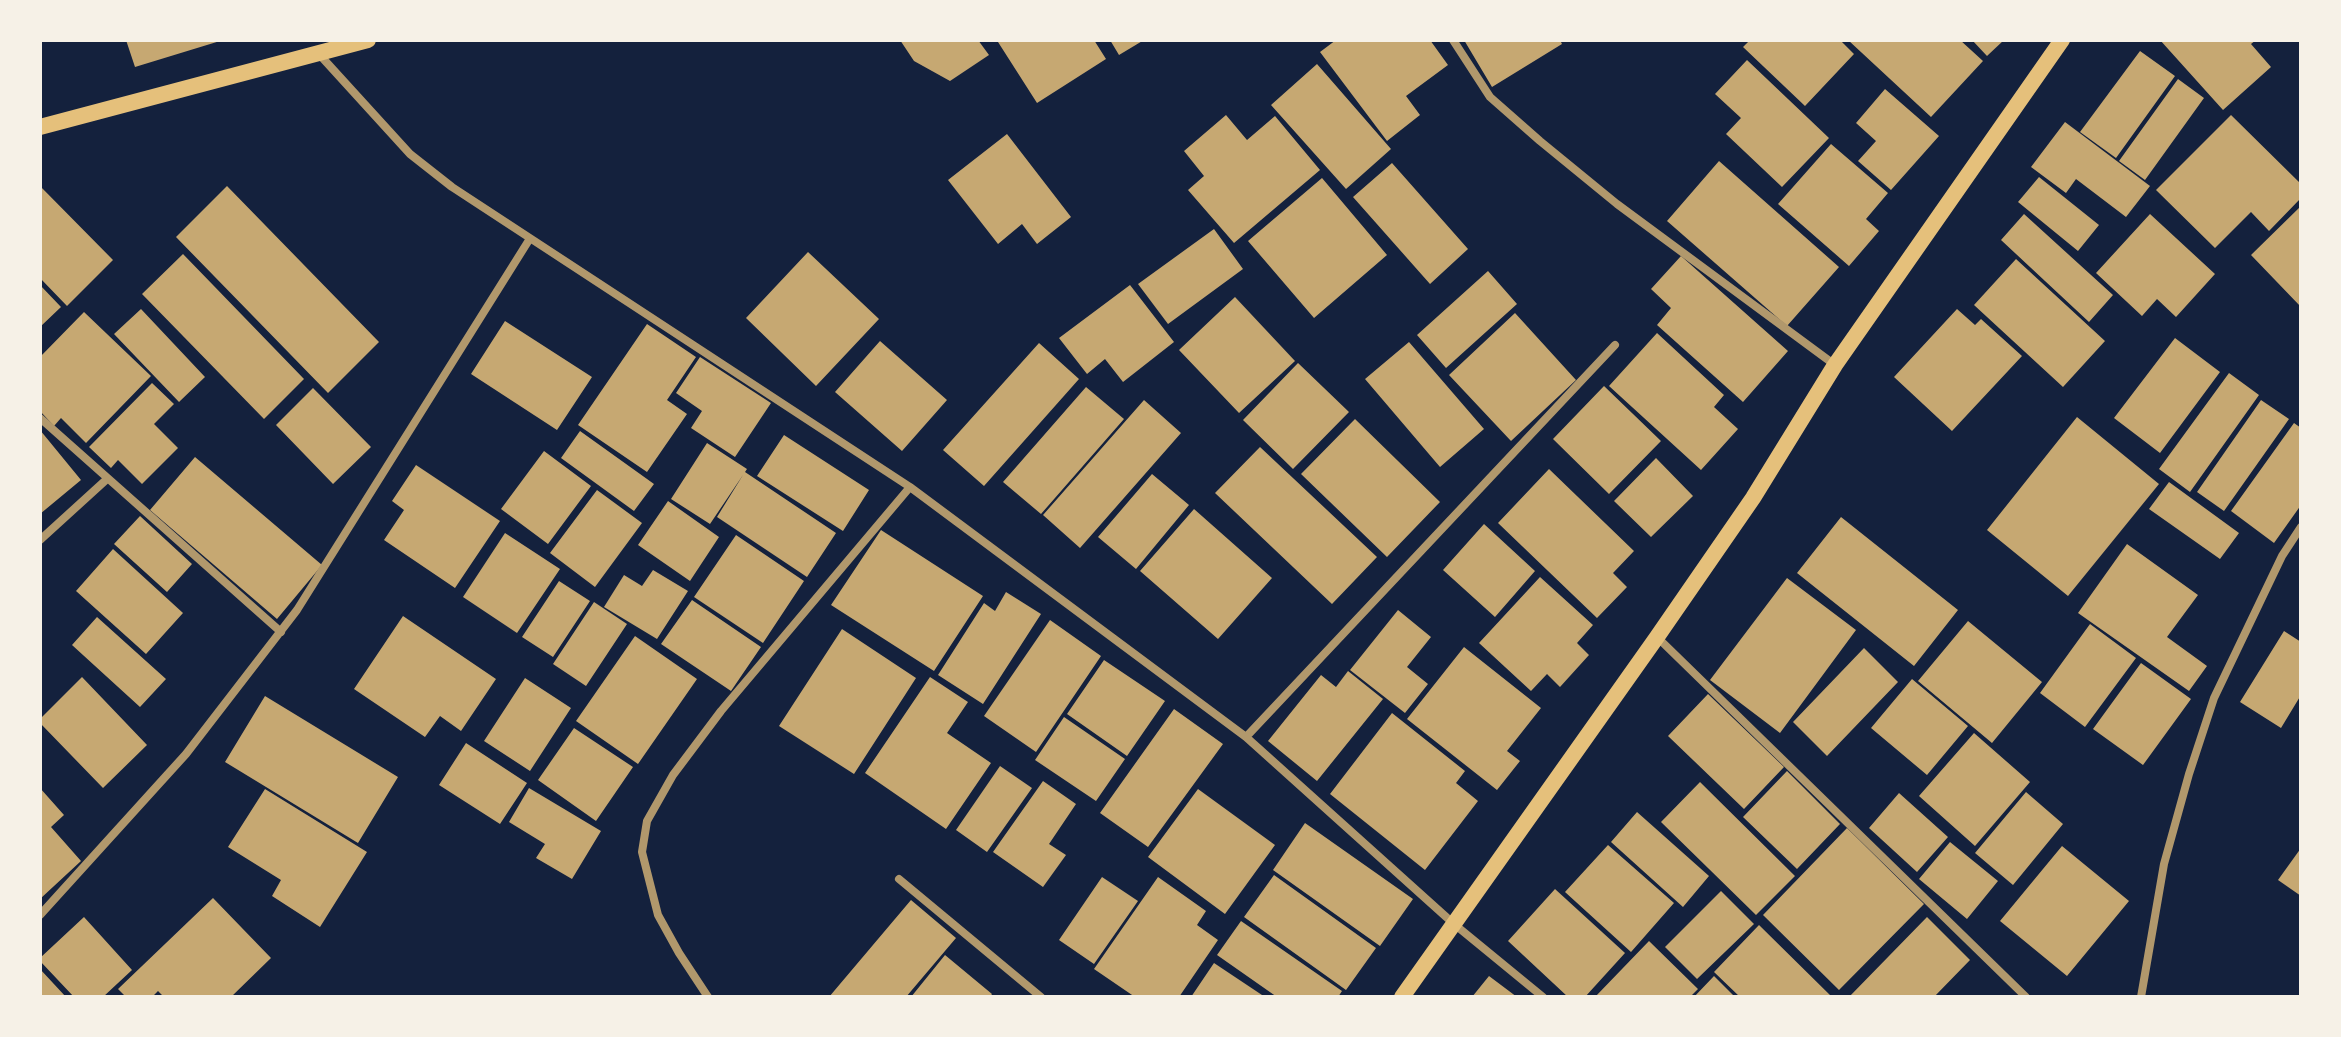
<!DOCTYPE html>
<html>
<head>
<meta charset="utf-8">
<style>
  body { margin:0 }
  #map { position:relative; width:2341px; height:1037px; overflow:hidden; background:#14213d; font-family:"Alegreya Sans",sans-serif }
  canvas { display:block }
  .frame { position:absolute; inset:0; border:42px solid #f6f1e7; pointer-events:none }
</style>
</head>
<body>
<div id="map">
<canvas width="2341" height="1037"></canvas>
<div class="frame"></div>
</div>
<script>
const c = document.querySelector('canvas').getContext('2d');
c.lineJoin = 'round';
function fillPath(path, color) {
  c.fillStyle = color;
  c.fill(path, 'evenodd');
}
function shape(rows) {
  const path = new Path2D();
  for (const r of rows) {
    path.moveTo(r[0], r[1]);
    for (let i = 2; i < r.length; i += 2) path.lineTo(r[i], r[i + 1]);
  }
  return path;
}
function strokePath(path, color, width, dash) {
  c.strokeStyle = color;
  c.lineWidth = width;
  c.lineCap = dash ? 'butt' : 'round';
  c.setLineDash(dash || []);
  c.stroke(path);
}
fillPath(shape([
  [126,40,220,40,220,41,135,67],
  [900,40,978,40,989,55,950,81,914,61],
  [1001,40,1094,40,1106,59,1037,103,998,42],
  [1110,40,1144,40,1119,55],
  [1336,40,1430,40,1448,65,1406,96,1420,115,1387,141,1320,52],
  [1464,40,1560,40,1562,44,1492,87],
  [1750,40,1840,40,1854,54,1805,106,1743,47],
  [1848,40,1960,40,1983,61,1931,117],
  [1972,40,2004,40,1987,56],
  [2160,40,2256,40,2251,44,2271,67,2223,110],
  [2140,51,2175,76,2116,158,2080,132],
  [1747,60,1829,138,1782,187,1726,134,1741,118,1715,94],
  [1317,64,1391,149,1346,189,1271,105],
  [2178,79,2204,98,2145,180,2119,161],
  [1885,89,1939,136,1891,190,1858,161,1876,141,1856,123],
  [1226,115,1247,140,1275,116,1320,170,1234,243,1188,190,1204,176,1184,151],
  [2231,115,2301,184,2301,198,2269,231,2251,212,2215,248,2156,190],
  [2065,122,2150,186,2126,217,2076,179,2066,193,2031,167],
  [1007,134,1071,217,1037,244,1022,224,998,244,948,180],
  [1831,144,1888,193,1866,219,1879,231,1849,266,1778,204],
  [1719,161,1839,267,1787,326,1667,221],
  [1392,163,1468,249,1430,284,1353,197],
  [2039,177,2099,225,2078,251,2018,202],
  [1322,178,1387,255,1314,318,1248,241],
  [40,186,113,260,67,306,40,278],
  [227,186,379,342,328,393,176,237],
  [2301,206,2301,307,2251,255],
  [2024,214,2113,295,2089,322,2001,240],
  [2150,214,2215,274,2176,317,2157,299,2142,316,2096,273],
  [1214,229,1243,269,1168,324,1138,284],
  [808,252,879,319,816,386,746,318],
  [183,254,304,379,264,419,142,294],
  [1681,256,1788,351,1743,402,1657,325,1671,308,1651,289],
  [2016,259,2105,341,2063,387,1974,305],
  [1488,271,1517,304,1446,368,1417,335],
  [40,285,61,307,40,327],
  [1130,285,1174,342,1123,382,1105,359,1087,374,1059,338],
  [1235,297,1295,361,1239,413,1179,350],
  [141,309,205,377,179,402,114,334],
  [1957,309,1975,325,1981,319,2022,356,1952,431,1894,377],
  [84,312,151,376,86,443,61,418,54,426,40,411,40,357],
  [1515,313,1576,380,1511,441,1449,375],
  [505,321,592,377,557,430,471,374],
  [647,324,696,357,667,400,687,414,647,472,578,425],
  [1657,333,1724,395,1714,407,1738,429,1701,470,1609,386],
  [2175,338,2220,372,2160,453,2114,418],
  [880,341,947,400,902,451,835,392],
  [1409,342,1484,429,1440,467,1365,379],
  [1039,343,1079,379,984,486,943,450],
  [700,357,771,403,735,457,691,428,702,411,676,393],
  [1298,363,1349,412,1293,469,1243,420],
  [2229,373,2259,395,2190,492,2159,469],
  [152,383,174,404,154,424,178,448,142,484,118,460,111,468,89,447],
  [1604,386,1661,441,1609,494,1553,439],
  [1086,387,1124,419,1041,514,1003,482],
  [313,388,371,447,333,484,276,425],
  [1144,400,1181,433,1080,548,1043,515],
  [2261,400,2289,419,2224,511,2197,492],
  [2077,417,2159,484,2068,596,1987,530],
  [1355,419,1440,502,1387,557,1301,474],
  [2294,423,2301,428,2301,505,2274,543,2231,511],
  [40,430,81,480,40,514],
  [580,431,654,484,634,511,561,458],
  [784,435,869,490,843,531,757,476],
  [707,443,747,469,745,472,836,533,807,577,717,517,743,475,710,524,671,499],
  [1260,447,1377,557,1332,604,1215,493],
  [544,451,591,486,548,544,501,509],
  [195,457,322,565,277,619,150,510],
  [1656,458,1693,496,1651,537,1614,501],
  [416,465,500,521,455,588,384,540,404,510,392,501],
  [1549,469,1634,551,1613,573,1627,587,1597,618,1498,523],
  [1152,474,1189,505,1136,569,1098,537],
  [2169,482,2239,533,2220,559,2149,509],
  [597,490,642,523,595,587,550,553],
  [668,501,719,537,690,581,638,545],
  [1194,509,1272,578,1218,639,1140,571],
  [140,516,192,564,167,592,114,544],
  [1841,517,1958,610,1914,666,1797,573],
  [1484,524,1535,571,1495,617,1443,570],
  [881,530,983,596,934,671,831,605],
  [505,533,560,569,517,633,463,597],
  [736,535,804,581,763,643,694,597],
  [2127,544,2198,595,2167,637,2207,666,2189,691,2078,613],
  [113,549,183,613,146,654,76,591],
  [653,570,688,591,657,639,604,607,624,575,642,586],
  [1540,577,1593,625,1577,643,1589,655,1560,687,1547,674,1531,691,1479,643],
  [1787,578,1856,630,1780,733,1710,680],
  [559,581,590,601,553,657,522,637],
  [1006,592,1041,614,983,704,938,675,984,603,995,611],
  [692,600,761,647,731,691,661,644],
  [594,602,627,624,586,686,553,664],
  [1398,610,1431,637,1407,667,1428,684,1405,713,1350,670],
  [403,616,496,679,461,731,440,716,425,737,354,689],
  [97,617,166,679,140,707,72,645],
  [1050,620,1101,656,1036,752,984,716],
  [1968,621,2042,682,1992,743,1918,681],
  [2090,624,2136,658,2085,727,2040,693],
  [842,629,916,678,854,774,779,726],
  [2284,631,2301,642,2301,695,2281,728,2240,702],
  [635,636,697,679,638,764,576,721],
  [1464,647,1541,708,1507,751,1520,761,1497,790,1407,719],
  [1864,648,1898,682,1827,756,1793,722],
  [1104,660,1165,701,1127,756,1067,714],
  [2141,663,2191,699,2143,765,2093,729],
  [1348,671,1383,699,1317,781,1268,741,1321,675,1336,687],
  [82,677,147,745,103,788,40,723,40,719],
  [930,677,968,702,947,733,991,763,946,829,865,773],
  [525,678,571,708,530,771,484,741],
  [1912,679,1968,726,1927,775,1871,728],
  [1708,694,1784,767,1744,809,1668,736],
  [265,696,398,777,358,843,225,762],
  [1174,709,1223,744,1148,847,1100,813],
  [1392,713,1465,771,1456,783,1478,801,1425,870,1330,794],
  [1064,717,1125,759,1096,801,1035,760],
  [574,728,633,767,596,821,538,780],
  [1974,733,2030,782,1975,846,1919,796],
  [466,743,527,783,500,824,439,785],
  [1000,766,1032,788,987,852,956,830],
  [1787,771,1840,824,1797,869,1743,817],
  [1043,781,1076,804,1049,844,1066,855,1043,887,993,852],
  [1700,782,1795,876,1756,915,1661,822],
  [40,788,64,815,51,827,81,861,40,899],
  [529,788,601,831,572,879,536,858,545,844,509,822],
  [265,789,367,852,320,927,272,896,281,880,228,847],
  [1198,789,1275,845,1225,914,1148,857],
  [2026,792,2063,824,2013,885,1975,853],
  [1899,793,1948,837,1917,872,1869,828],
  [1637,812,1709,876,1683,907,1611,842],
  [1305,823,1413,899,1380,946,1273,870],
  [1847,828,1924,904,1839,990,1763,915],
  [1950,842,1998,881,1967,919,1919,879],
  [1608,845,1674,903,1631,952,1565,892],
  [2062,846,2129,901,2067,976,2000,921],
  [2301,848,2301,896,2278,880],
  [1274,875,1376,948,1346,990,1244,917],
  [1102,877,1138,901,1094,964,1059,940],
  [1158,877,1206,911,1197,925,1218,940,1179,997,1135,997,1094,969],
  [1555,889,1625,953,1585,997,1568,997,1508,941],
  [1721,891,1754,924,1697,979,1665,947],
  [213,898,271,958,231,997,164,997,158,991,152,997,126,997,118,989],
  [911,900,956,938,906,997,829,997],
  [84,917,132,970,103,997,74,997,40,961,40,958],
  [1927,917,1970,960,1934,997,1849,997],
  [1241,921,1342,991,1338,997,1277,997,1217,955],
  [1759,925,1832,997,1740,997,1714,972],
  [1649,941,1698,989,1690,997,1595,997],
  [945,955,992,994,990,997,911,997],
  [1214,963,1265,997,1191,997],
  [40,969,66,997,40,997],
  [1489,976,1517,997,1472,997],
  [1714,976,1735,997,1694,997]
]), '#c6a872');
strokePath(shape([
  [1453,40,1490,97,1540,141,1617,204,1835,365],
  [318,53,410,154,452,187,910,487,1246,737,1454,924,1543,997],
  [40,418,281,632],
  [40,540,107,479],
  [1657,637,2026,997],
  [1246,737,1615,345],
  [899,879,1041,997],
  [40,915,186,754,297,610,529,240],
  [708,997,679,953,658,915,642,852,647,821,673,775,721,711,910,487],
  [2141,997,2164,864,2189,774,2214,698,2282,556,2301,527]
]), '#b1986c', 8);
strokePath(shape([
  [40,127,368,40],
  [1402,997,1657,637,1753,498,1835,365,2062,40]
]), '#e5c07b', 16);
</script>
</body>
</html>
